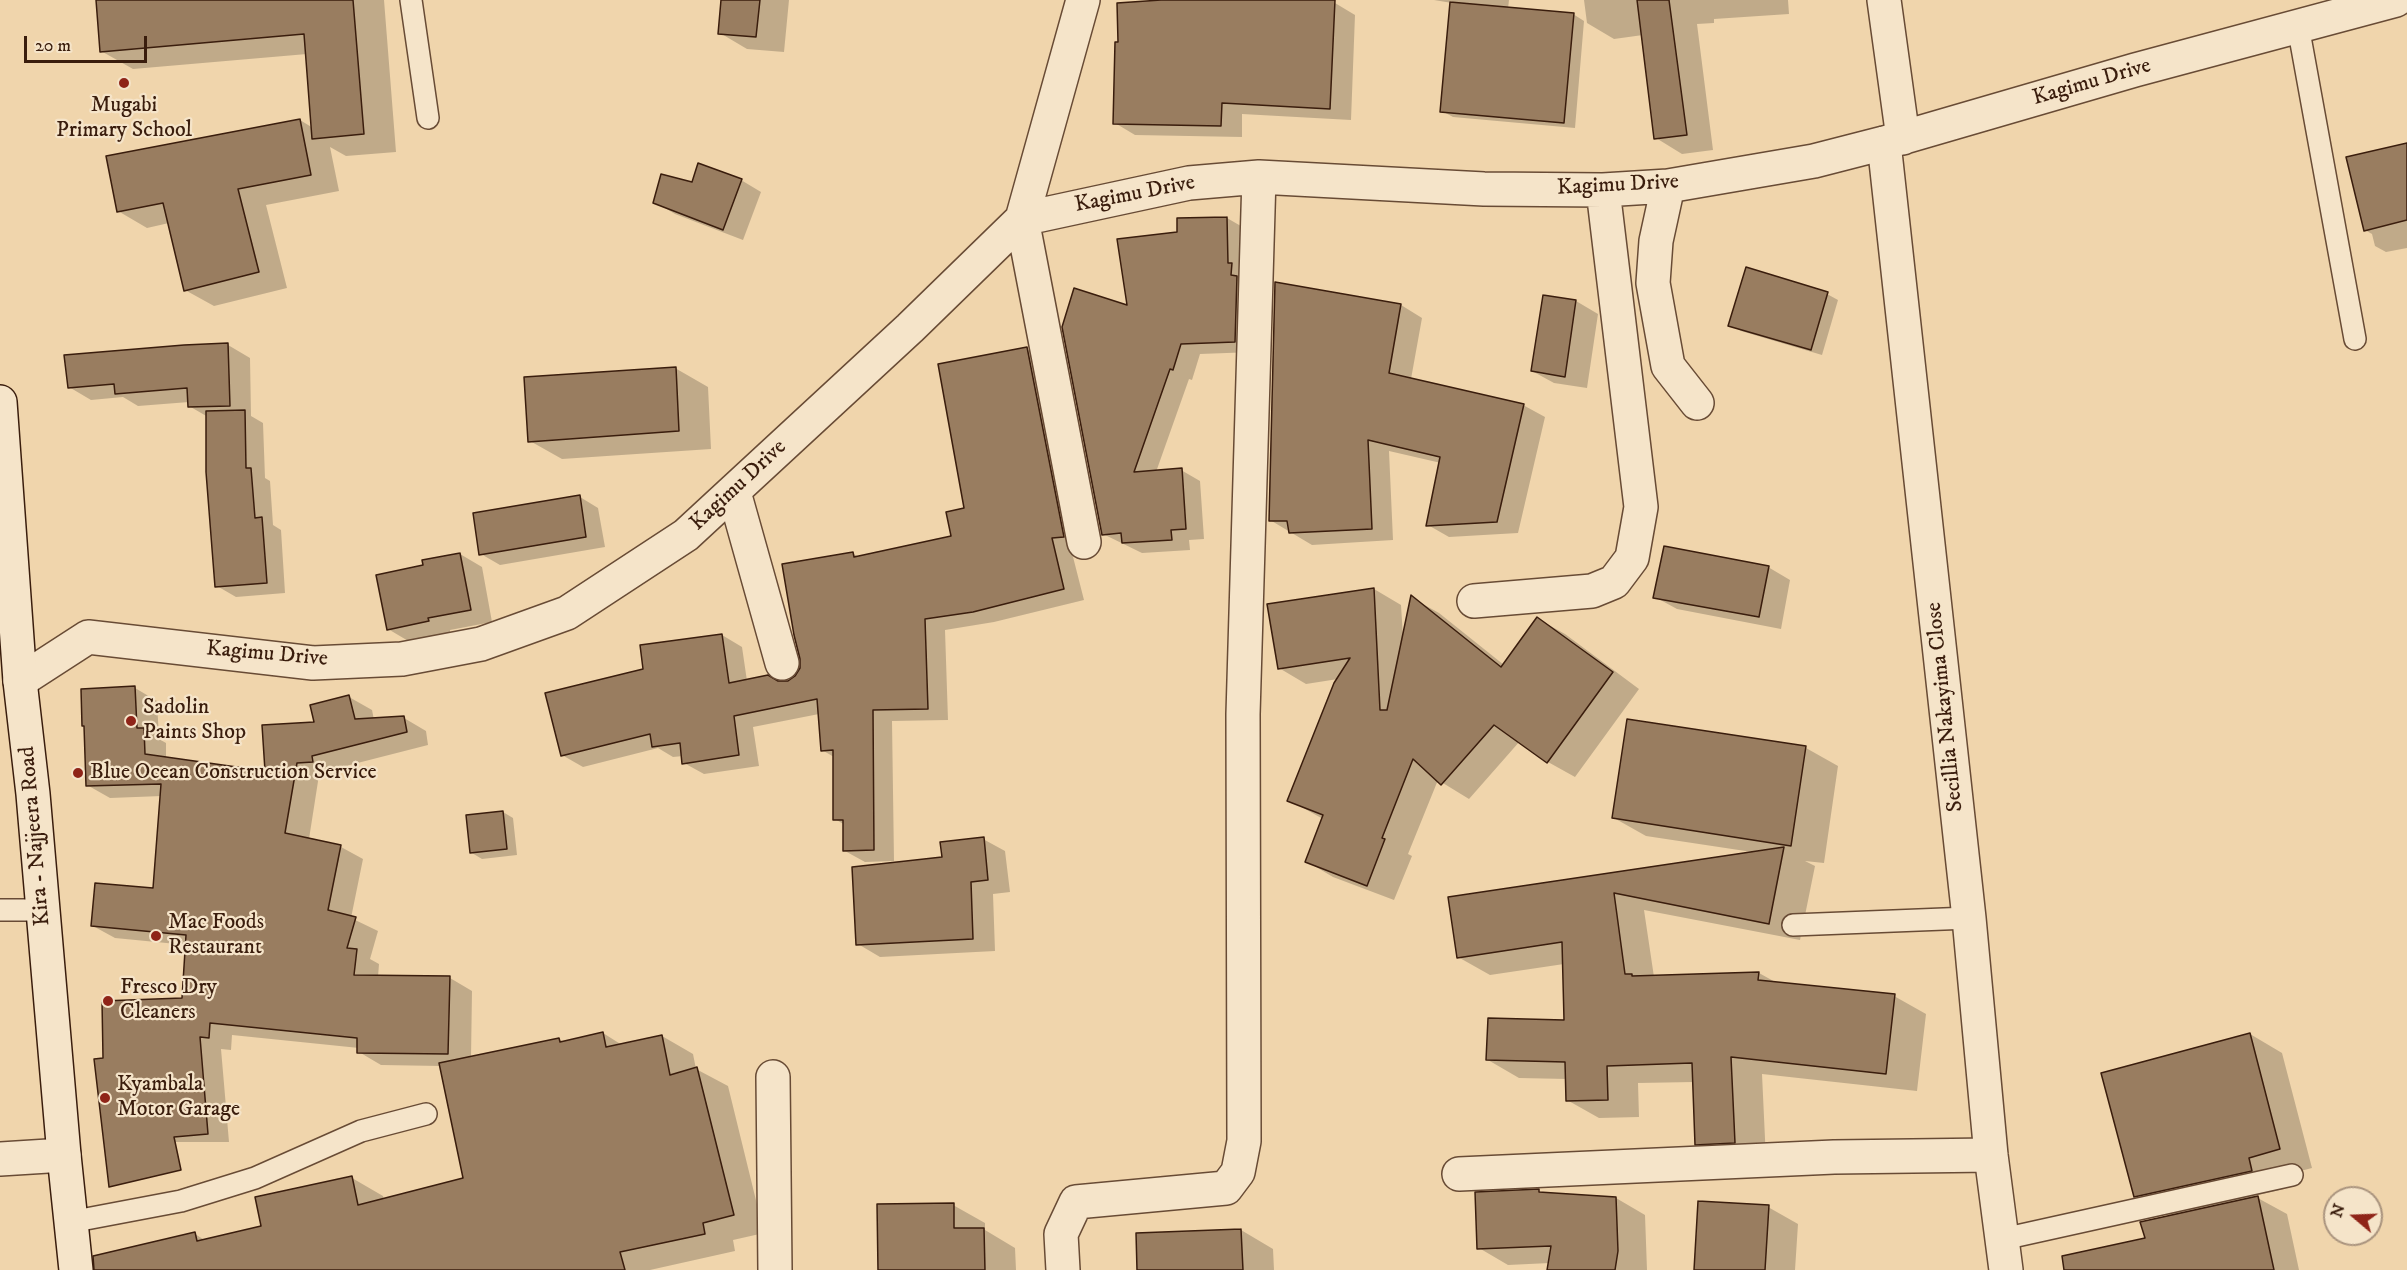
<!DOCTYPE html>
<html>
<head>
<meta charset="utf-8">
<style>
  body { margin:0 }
  #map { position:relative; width:2407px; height:1270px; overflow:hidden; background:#f0d5ac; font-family:"IM FELL DW Pica",serif }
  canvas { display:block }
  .north { position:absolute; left:2323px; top:1186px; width:60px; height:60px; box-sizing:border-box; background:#f5e4c9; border:2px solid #aa947e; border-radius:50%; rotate:289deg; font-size:16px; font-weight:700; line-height:24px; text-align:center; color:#3a1d0d }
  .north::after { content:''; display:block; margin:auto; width:21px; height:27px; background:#8f2418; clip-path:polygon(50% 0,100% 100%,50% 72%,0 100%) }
  .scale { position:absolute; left:24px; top:36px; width:123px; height:27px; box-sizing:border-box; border:3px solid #3a1d0d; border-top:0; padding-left:8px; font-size:18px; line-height:21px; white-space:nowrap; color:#3a1d0d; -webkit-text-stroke:4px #f5e4c9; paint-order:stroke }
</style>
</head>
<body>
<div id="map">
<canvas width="2407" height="1270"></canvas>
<div class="north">N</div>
<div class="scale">20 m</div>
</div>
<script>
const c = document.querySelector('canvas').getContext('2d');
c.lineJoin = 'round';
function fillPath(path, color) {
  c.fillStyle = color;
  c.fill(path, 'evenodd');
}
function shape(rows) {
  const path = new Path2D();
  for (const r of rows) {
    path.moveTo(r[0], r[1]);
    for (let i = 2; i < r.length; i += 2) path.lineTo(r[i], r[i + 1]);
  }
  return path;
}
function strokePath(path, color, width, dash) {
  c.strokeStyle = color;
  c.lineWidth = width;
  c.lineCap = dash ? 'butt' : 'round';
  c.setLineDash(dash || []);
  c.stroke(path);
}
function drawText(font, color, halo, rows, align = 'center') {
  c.font = font + ' "IM FELL DW Pica",serif';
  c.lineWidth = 4.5;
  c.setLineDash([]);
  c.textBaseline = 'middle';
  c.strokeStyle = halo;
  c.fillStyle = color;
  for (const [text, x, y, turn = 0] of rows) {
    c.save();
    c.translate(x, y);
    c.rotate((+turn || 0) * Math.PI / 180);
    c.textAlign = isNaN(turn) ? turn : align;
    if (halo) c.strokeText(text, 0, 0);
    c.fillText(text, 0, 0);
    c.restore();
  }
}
fillPath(shape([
  [97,0,384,0,396,152,346,156,330,147,339,191,266,205,287,288,214,306,185,290,169,223,147,228,118,211,300,120,313,128,307,54,133,69,101,51],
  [723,0,789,0,784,52,747,49,720,33],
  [1153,0,1241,0,1335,3,1355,15,1351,120,1242,114,1242,137,1135,135,1115,123,1120,43],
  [1434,0,1509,0,1508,9,1573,14,1584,21,1575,128,1453,117,1442,111,1452,3],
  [1584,0,1788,0,1789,14,1714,19,1714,23,1697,24,1713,150,1682,154,1656,138,1643,35,1614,39,1587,23],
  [2407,144,2407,248,2386,252,2375,246,2372,234,2365,230],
  [741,180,761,192,743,240,675,214,655,202,693,184],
  [1227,218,1246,229,1254,352,1200,354,1192,380,1189,379,1156,472,1181,470,1200,481,1204,539,1189,540,1190,550,1142,553,1103,534,1128,307,1179,234],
  [1276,284,1401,305,1422,318,1411,379,1523,405,1545,417,1518,533,1449,537,1428,525,1441,463,1389,451,1393,540,1312,545,1270,520],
  [1827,294,1838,300,1822,355,1741,331,1730,325],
  [1576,301,1598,314,1587,388,1554,383,1532,371],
  [228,345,250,358,251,416,263,423,265,478,270,481,273,525,281,530,285,593,236,597,217,586,208,417,189,406,189,402,138,406,123,397,91,400,69,387],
  [1027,349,1047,360,1071,549,1084,600,994,622,945,630,948,720,892,721,894,861,865,862,845,851,845,825,835,819,834,757,822,750,819,714,753,727,759,766,704,774,684,763,683,756,673,757,658,748,583,767,562,755,645,670,722,635,742,647,747,681,788,682,796,678,853,554,860,557,953,538,966,509],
  [675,368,708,387,711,449,562,459,530,441],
  [580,497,598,508,605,547,500,565,481,554],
  [460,554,482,567,492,622,450,630,450,633,410,642,388,629,425,566],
  [1768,567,1790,580,1781,629,1677,609,1655,597],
  [1374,589,1401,605,1403,637,1412,598,1439,613,1504,665,1538,619,1565,634,1639,689,1575,777,1548,762,1520,741,1469,799,1438,780,1408,854,1412,856,1394,900,1333,877,1306,861,1323,819,1289,800,1338,679,1306,684,1279,668,1269,605],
  [135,688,157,701,159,739,166,743,166,759,266,773,316,723,349,697,372,710,374,720,404,718,426,731,428,745,334,769,335,774,319,775,309,839,341,847,363,859,351,918,378,931,370,959,379,964,378,977,450,978,472,991,471,1058,559,1039,565,1043,603,1033,622,1045,662,1036,693,1054,696,1069,728,1086,764,1233,733,1240,735,1251,650,1270,141,1270,195,1234,206,1241,263,1227,352,1178,383,1196,384,1200,465,1179,441,1066,381,1065,359,1052,359,1048,232,1035,231,1050,221,1049,229,1142,126,1142,104,1059,183,1000,187,945,115,938,93,926,154,890,162,796,110,798,87,785],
  [1629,721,1806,748,1838,766,1824,863,1805,861,1815,866,1800,940,1644,910,1654,977,1759,973,1777,983,1894,996,1926,1014,1917,1091,1762,1074,1766,1160,1728,1162,1696,1144,1694,1082,1638,1083,1639,1117,1599,1118,1567,1100,1567,1079,1519,1078,1488,1060,1565,1022,1564,964,1490,975,1458,957,1449,899,1752,852,1646,836,1614,818],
  [503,812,513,818,517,855,482,859,472,853],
  [983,839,1005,851,1010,892,993,894,995,951,880,957,858,944,943,858],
  [2250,1034,2282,1053,2312,1168,2281,1176,2284,1189,2254,1196,2287,1214,2299,1270,2114,1270,2171,1216,2135,1196],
  [1539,1191,1545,1194,1616,1198,1645,1215,1647,1270,1549,1270,1550,1263,1508,1265,1479,1248],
  [953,1205,985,1223,985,1230,1015,1248,1016,1270,879,1270],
  [1768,1207,1798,1224,1795,1270,1696,1270],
  [1241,1230,1273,1249,1274,1270,1139,1270]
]), '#0003');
const building = shape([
  [96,0,353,0,364,134,312,139,304,34,100,52,96,0],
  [721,0,760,0,756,37,718,34,721,0],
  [1161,0,1335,0,1330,109,1222,103,1221,126,1113,124,1115,42,1118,42,1117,3,1161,0],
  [1637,0,1669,0,1687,135,1654,139,1637,0],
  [1450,2,1574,13,1564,123,1440,112,1450,2],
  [300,119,311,175,238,189,259,272,184,291,163,203,117,212,106,156,300,119],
  [2407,143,2407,220,2364,231,2346,157,2407,143],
  [698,163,742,179,723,230,653,203,661,174,692,182,698,163],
  [1227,217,1228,263,1232,263,1231,275,1237,276,1235,342,1181,344,1173,370,1170,369,1134,472,1182,468,1186,529,1171,530,1172,540,1122,543,1121,533,1102,535,1062,327,1074,288,1127,305,1117,239,1177,232,1177,218,1227,217],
  [1746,267,1828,292,1811,350,1728,326,1746,267],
  [1275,282,1401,304,1389,373,1524,404,1497,522,1426,526,1440,457,1368,440,1372,529,1289,533,1287,521,1269,521,1275,282],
  [1543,295,1576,300,1565,377,1531,371,1543,295],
  [228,343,230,406,188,407,187,388,115,394,114,384,68,388,64,355,184,345,228,343],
  [1027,347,1064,537,1052,538,1064,589,973,612,925,619,928,709,873,710,874,850,843,851,843,820,833,820,833,750,821,751,817,699,734,716,739,755,682,764,680,743,652,747,650,734,561,756,545,693,643,669,640,645,722,634,729,683,768,675,778,681,788,681,795,676,800,668,800,659,794,635,782,564,853,552,854,557,951,536,946,512,964,508,938,364,1027,347],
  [676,367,679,431,528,442,524,377,676,367],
  [245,410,246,468,251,468,255,518,262,517,267,583,215,587,206,472,206,411,245,410],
  [580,495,586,537,479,555,473,513,580,495],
  [1664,546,1769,566,1759,617,1653,598,1664,546],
  [460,553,471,610,428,618,429,621,387,630,376,575,423,565,422,560,460,553],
  [1374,588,1380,710,1387,710,1411,595,1501,667,1537,617,1613,672,1547,763,1494,725,1441,785,1413,759,1382,838,1385,839,1367,886,1305,862,1323,815,1287,801,1334,683,1350,658,1278,669,1267,604,1374,588],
  [135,686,137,728,144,728,145,754,265,771,262,725,314,722,310,705,349,695,355,719,404,716,407,732,312,756,313,762,297,763,285,833,341,845,328,910,356,917,347,948,357,949,354,975,450,976,448,1054,357,1053,357,1038,210,1023,209,1038,200,1037,208,1134,174,1137,181,1170,109,1187,94,1059,103,1058,102,1001,182,998,186,935,91,926,95,883,153,888,161,784,86,786,84,726,82,726,81,689,135,686],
  [1627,719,1806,746,1791,846,1612,818,1627,719],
  [503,811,507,849,470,853,466,815,503,811],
  [984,837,988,880,971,882,973,939,856,945,852,867,942,857,940,842,984,837],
  [1784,847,1769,924,1614,893,1625,974,1632,974,1632,976,1759,972,1758,980,1895,994,1886,1074,1731,1057,1735,1143,1695,1145,1692,1063,1607,1066,1608,1100,1566,1101,1565,1062,1486,1060,1488,1018,1564,1020,1562,942,1457,958,1448,897,1784,847],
  [603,1032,606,1047,662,1035,670,1075,697,1067,734,1215,703,1223,705,1234,620,1252,625,1270,94,1270,93,1256,195,1232,197,1241,261,1226,255,1197,352,1176,358,1205,463,1178,439,1063,559,1038,560,1042,603,1032],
  [2250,1033,2280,1149,2249,1158,2252,1171,2134,1197,2101,1073,2250,1033],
  [1539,1189,1539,1192,1616,1197,1618,1251,1615,1270,1547,1270,1551,1246,1477,1249,1475,1192,1539,1189],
  [2258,1196,2274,1270,2064,1270,2062,1256,2145,1238,2140,1222,2258,1196],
  [1698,1201,1769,1205,1765,1270,1694,1270,1698,1201],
  [954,1203,954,1228,984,1228,985,1270,878,1270,877,1204,954,1203],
  [1241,1229,1243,1270,1137,1270,1136,1233,1241,1229]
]);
fillPath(building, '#997d60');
strokePath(building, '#3a1d0d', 1.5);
const service = shape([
  [411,0,428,118],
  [2298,26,2355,339],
  [0,910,43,910],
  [1793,925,1969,918],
  [70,1222,181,1201,255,1178,361,1131,426,1114],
  [2003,1239,2292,1175]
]);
const minor = shape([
  [1083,0,1022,219,1084,542],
  [1884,0,1903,138],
  [1884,143,1969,918,1991,1155,2006,1270],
  [1668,186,1656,241,1653,283,1668,366,1697,403],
  [734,492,782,663],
  [1474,601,1592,591,1614,582,1632,558,1641,507,1603,190],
  [20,681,88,637,313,663,402,659,481,644,567,613,686,535,910,328,1022,219,1189,183,1259,177,1484,189,1603,190,1668,186,1814,161,1884,143,2135,70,2396,0],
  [773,1077,775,1270],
  [0,1159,64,1155],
  [1459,1174,1834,1157,1991,1155],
  [1063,1270,1061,1234,1076,1202,1226,1188,1238,1172,1244,1141,1243,714,1259,177]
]);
const secondary = shape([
  [0,402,20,681,33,794,64,1155,76,1270]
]);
strokePath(service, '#684b35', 24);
strokePath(minor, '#684b35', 36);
strokePath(secondary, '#3a1d0d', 36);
strokePath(service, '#f5e4c9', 21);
strokePath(minor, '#f5e4c9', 33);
strokePath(secondary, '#f5e4c9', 33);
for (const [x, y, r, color] of [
  [124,83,6,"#8f2418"],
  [131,721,6,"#8f2418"],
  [78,773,6,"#8f2418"],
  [156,936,6,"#8f2418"],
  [108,1001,6,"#8f2418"],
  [105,1098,6,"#8f2418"]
]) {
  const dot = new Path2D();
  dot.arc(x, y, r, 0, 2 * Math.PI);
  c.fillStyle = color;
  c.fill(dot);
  strokePath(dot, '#f5e4c9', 2);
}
drawText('22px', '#3a1d0d', '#f5e4c9', [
  ["Kagimu Drive",2092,83,-16],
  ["Kagimu Drive",1618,186,-3],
  ["Kagimu Drive",1135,195,-11],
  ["Kagimu Drive",739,486,-43],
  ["Kagimu Drive",267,655,5],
  ["Secillia Nakayima Close",1946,707,-96],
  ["Kira - Najjeera Road",36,836,-95]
]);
drawText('22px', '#3a1d0d', '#f5e4c9', [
  ["Mugabi",124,106,"center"],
  ["Primary School",124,131,"center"],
  ["Sadolin",143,708],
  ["Paints Shop",143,733],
  ["Blue Ocean Construction Service",90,773],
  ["Mac Foods",168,923],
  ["Restaurant",168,948],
  ["Fresco Dry",120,988],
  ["Cleaners",120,1013],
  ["Kyambala",117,1085],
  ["Motor Garage",117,1110]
], 'left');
</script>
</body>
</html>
